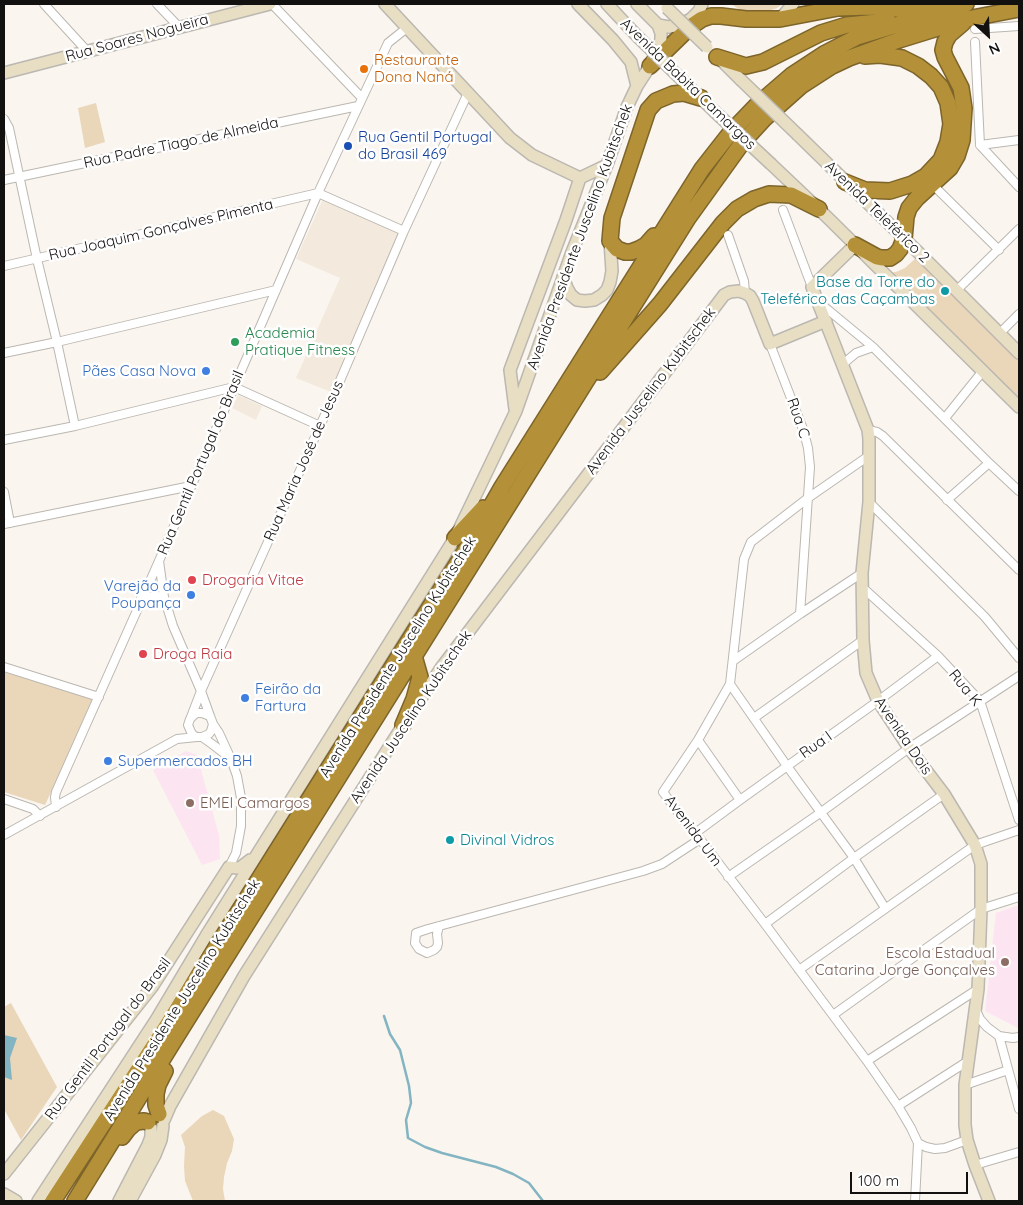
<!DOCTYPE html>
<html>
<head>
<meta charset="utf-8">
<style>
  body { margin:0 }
  #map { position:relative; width:1023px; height:1205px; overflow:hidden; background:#faf5ef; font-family:Quicksand,sans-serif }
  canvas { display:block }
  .frame { position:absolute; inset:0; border:5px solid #13110f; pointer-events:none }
  .north { position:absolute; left:963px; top:10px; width:50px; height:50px; -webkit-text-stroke:4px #fff; paint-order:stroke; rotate:155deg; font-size:14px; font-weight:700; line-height:20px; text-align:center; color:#13110f }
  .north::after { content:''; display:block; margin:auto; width:18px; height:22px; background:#13110f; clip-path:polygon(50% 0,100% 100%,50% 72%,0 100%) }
  .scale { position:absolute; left:850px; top:1172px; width:118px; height:22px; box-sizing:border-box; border:2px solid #13110f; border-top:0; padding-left:6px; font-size:15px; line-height:18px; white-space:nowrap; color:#13110f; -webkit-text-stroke:4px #fff; paint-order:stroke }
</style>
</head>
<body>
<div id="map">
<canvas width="1023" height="1205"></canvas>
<div class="frame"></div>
<div class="north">N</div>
<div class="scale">100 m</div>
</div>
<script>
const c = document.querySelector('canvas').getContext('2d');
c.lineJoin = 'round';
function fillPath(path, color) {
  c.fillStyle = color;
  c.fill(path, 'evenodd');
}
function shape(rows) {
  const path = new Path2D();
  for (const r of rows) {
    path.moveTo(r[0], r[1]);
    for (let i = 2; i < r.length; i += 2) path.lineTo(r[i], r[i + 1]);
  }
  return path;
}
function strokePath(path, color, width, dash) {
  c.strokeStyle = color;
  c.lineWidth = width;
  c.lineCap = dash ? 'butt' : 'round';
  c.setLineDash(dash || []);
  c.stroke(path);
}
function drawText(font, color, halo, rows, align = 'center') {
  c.font = font + ' Quicksand,sans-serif';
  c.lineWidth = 5;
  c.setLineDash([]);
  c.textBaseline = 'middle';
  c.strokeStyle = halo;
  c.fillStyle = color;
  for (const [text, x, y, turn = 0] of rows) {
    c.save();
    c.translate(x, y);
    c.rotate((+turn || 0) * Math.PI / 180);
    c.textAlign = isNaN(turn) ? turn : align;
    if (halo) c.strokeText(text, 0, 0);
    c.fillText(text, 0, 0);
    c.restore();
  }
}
fillPath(shape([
  [323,199,401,233,331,392,296,378,340,278,296,259],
  [238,395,262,406,256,420,232,408]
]), '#f3eadd');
fillPath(shape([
  [186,751,197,755,219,835,220,859,202,865,153,770],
  [1019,905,1019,1027,1018,1028,985,1011,996,913]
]), '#fce5f1');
fillPath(shape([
  [731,4,783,4,777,8,759,14,747,14],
  [96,103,105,142,85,148,78,108],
  [916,258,1019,359,1019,402,887,273,896,272,905,268],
  [4,672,94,700,45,805,4,792],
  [11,1003,57,1087,21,1140,4,1109,4,1007],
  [213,1110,224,1116,234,1139,232,1151,227,1163,224,1177,223,1189,225,1201,193,1201,185,1181,184,1166,185,1147,181,1135,202,1116]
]), '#ead6b9');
fillPath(shape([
  [4,1035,17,1038,10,1058,12,1080,4,1077]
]), '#82b4c1');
strokePath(shape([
  [384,1016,390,1034,400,1050,409,1086,411,1103,406,1120,408,1138,425,1147,442,1153,496,1167,513,1174,529,1183,543,1201]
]), '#82b4c1', 2.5);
const street = shape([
  [44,4,87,51],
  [157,4,179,27],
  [272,4,362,98],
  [975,29,1019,26],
  [975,42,980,145],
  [4,119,9,128,37,259,57,342,75,426],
  [980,145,1019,187],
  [980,145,1019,140],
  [4,180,358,106],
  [938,190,999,250],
  [318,193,404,231],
  [783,210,812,287],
  [728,235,744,281,745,293],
  [4,266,318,193],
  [956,291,1019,229],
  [821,304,873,347,989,463,1019,491],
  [1000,333,1019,314],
  [770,344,803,429,808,448,810,467,800,614],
  [4,353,57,342,276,290],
  [843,364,856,353,873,347],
  [945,418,982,372],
  [868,430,877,432,883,436,1019,570],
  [4,440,75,426,234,387,320,426],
  [870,455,808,498,751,542,744,559,730,684,698,740,663,792,694,834,700,839,765,924,867,1061,898,1106,911,1128,918,1143,926,1147,935,1149,945,1148,967,1140],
  [4,492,10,523],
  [947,500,989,463],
  [869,502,985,617,1019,658],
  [4,524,191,486],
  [159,561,164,597,173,626,201,691,210,716],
  [862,587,938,656,980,701,1019,820],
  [141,598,157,596,164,597],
  [733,661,800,614,862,573],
  [4,667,99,697],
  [730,684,787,766,854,858,885,908],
  [191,717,201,691,333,397,404,231,468,93],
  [754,718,863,640],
  [213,724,219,733,231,759,237,776,241,798,241,826,236,853,229,867],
  [202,737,209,734,211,731,213,724,210,716,202,713,198,713,195,714,190,719,188,725,191,732,193,735,197,737,202,737,212,744,229,757],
  [698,740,740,800],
  [4,799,33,809,40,816],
  [56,807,55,797,56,792,159,561,318,193,388,43,403,31,409,29],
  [694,834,740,800,878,701,938,656],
  [4,835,177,739,197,737],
  [728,877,820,813,909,748,1019,676],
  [765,924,854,858,944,794],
  [439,926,437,934,438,943,437,947,434,950,427,953,419,949,415,943,416,933,428,929,643,871,662,864,700,839],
  [799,970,975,845,1019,830],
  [976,1010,980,1019,987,1027,999,1036,1013,1038,1019,1037],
  [833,1015,981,909,1019,897],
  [999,1036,1019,1109],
  [867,1061,978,989],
  [965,1085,1008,1070],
  [898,1106,968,1061],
  [975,1165,1019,1152],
  [915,1201,918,1143]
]);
const secondary = shape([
  [385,4,510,138,532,155,580,178],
  [578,4,613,40,631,62,637,86],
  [607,4,638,37],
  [780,19,793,4],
  [658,25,669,27,680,25,691,19,699,11,702,4],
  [719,58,741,80],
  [4,73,270,4],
  [679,77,714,111],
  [798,135,919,253,1019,353],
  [771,164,828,218,1019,407],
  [580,178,607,165],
  [855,245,812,287,868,430,869,439,869,502,862,573,863,640,866,673,878,701,909,748,944,794,975,845,981,864,981,909,978,989,965,1085,965,1125,967,1140,975,1165,989,1201],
  [563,277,567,288,571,295,577,300,585,301,594,300,602,295,607,290,610,282,612,271,610,241],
  [515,409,510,370,566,220,580,178],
  [416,706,441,668,724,295,730,292,739,291,745,293,750,296,753,301,770,344,826,321],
  [164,1120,170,1106,244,976,407,719],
  [4,1174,152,987,229,867,237,868,241,867,250,860],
  [4,1194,16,1201],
  [38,1201,156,1020,206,936,455,538,516,411,572,252,607,165,627,107,637,86,650,66,661,40,661,33,658,25,637,4],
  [119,1201,148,1145,151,1137,151,1128],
  [130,1201,155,1155,161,1140,163,1126]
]);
const highway = shape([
  [717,57,746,66,763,62,821,33,847,25,888,21],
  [650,66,690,27,702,19,711,16,721,16,746,19,780,19,838,8,871,7,908,10,933,7],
  [845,182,865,190,890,191,912,184,926,176,941,160,948,142,951,124,948,103,941,87,931,76,918,66,902,58,880,55,865,56],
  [654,236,646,245,639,249,631,252,625,252,617,249,610,241,612,218,648,110,656,101,673,94,684,93,701,98],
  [855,245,877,257,882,258,890,258,896,254,900,249,904,239,906,217,909,208,917,198,950,168,957,156,962,140,964,108,961,88,945,57,943,50,945,42,949,35,963,23],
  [600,372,660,304,723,223,737,209,754,199,769,194,791,195,819,209],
  [455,538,483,508],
  [403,725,414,699,420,677,414,656],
  [159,1114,156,1105,156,1094,158,1085,165,1071],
  [122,1137,128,1129,136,1122,144,1121,148,1122],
  [53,1201,166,1027,469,545,502,487,702,169,731,132,756,106,792,75,824,54,857,37,966,4],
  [75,1201,178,1034,688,218,742,143,765,118,801,86,832,66,849,58,899,40,967,19,1019,9]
]);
strokePath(street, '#bbb7b1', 10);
strokePath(secondary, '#bbb7b1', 14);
strokePath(highway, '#7c642a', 18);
strokePath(street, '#fff', 8);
strokePath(secondary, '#e8dec3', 11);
strokePath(highway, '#b49138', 15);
const secondaryBridge = shape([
  [667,8,707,47],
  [638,37,679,77],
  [741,80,798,135],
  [714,111,771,164]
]);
strokePath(secondaryBridge, '#bbb7b1', 14, []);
strokePath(secondaryBridge, '#e8dec3', 11);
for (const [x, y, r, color] of [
  [364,69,5,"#e8710a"],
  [348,146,5,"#1a4fb4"],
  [945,291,5,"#0f9aa8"],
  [235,342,5,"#2e9e5b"],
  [206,371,5,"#3f7fe0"],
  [192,580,5,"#e0444e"],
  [191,595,5,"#3f7fe0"],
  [143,654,5,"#e0444e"],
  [245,698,5,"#3f7fe0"],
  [108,761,5,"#3f7fe0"],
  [190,803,5,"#8d6e63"],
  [450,840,5,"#0f9aa8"],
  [1005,962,5,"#8d6e63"]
]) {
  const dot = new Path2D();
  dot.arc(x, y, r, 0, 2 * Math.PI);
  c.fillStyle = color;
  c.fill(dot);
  strokePath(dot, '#fff', 2);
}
drawText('15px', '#13110f', '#fff', [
  ["Rua Soares Nogueira",137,38,-15],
  ["Avenida Babita Camargos",688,84,44],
  ["Rua Padre Tiago de Almeida",181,143,-12],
  ["Avenida Teleférico 2",877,212,44],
  ["Rua Joaquim Gonçalves Pimenta",161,230,-13],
  ["Avenida Presidente Juscelino Kubitschek",580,237,-70],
  ["Avenida Juscelino Kubitschek",651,391,-53],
  ["Rua C",798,418,71],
  ["Rua Maria José de Jesus",304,461,-66],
  ["Rua Gentil Portugal do Brasil",201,463,-67],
  ["Avenida Presidente Juscelino Kubitschek",398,657,-58],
  ["Rua K",965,688,51],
  ["Avenida Juscelino Kubitschek",411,717,-56],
  ["Avenida Dois",903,736,56],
  ["Rua I",816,745,-35],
  ["Avenida Um",693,831,53],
  ["Avenida Presidente Juscelino Kubitschek",182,1000,-58],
  ["Rua Gentil Portugal do Brasil",108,1039,-53]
]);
drawText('15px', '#c56008', '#fff', [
  ["Restaurante",374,60],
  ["Dona Naná",374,77]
], 'left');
drawText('15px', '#164399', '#fff', [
  ["Rua Gentil Portugal",358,137],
  ["do Brasil 469",358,154]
], 'left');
drawText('15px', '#0d838f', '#fff', [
  ["Base da Torre do",935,282],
  ["Teleférico das Caçambas",935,299],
  ["Divinal Vidros",460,840,"left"]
], 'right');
drawText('15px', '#27864d', '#fff', [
  ["Academia",245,333],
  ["Pratique Fitness",245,350]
], 'left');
drawText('15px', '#366cbe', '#fff', [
  ["Pães Casa Nova",196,371],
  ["Varejão da",181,586],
  ["Poupança",181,603],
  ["Feirão da",255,689,"left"],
  ["Fartura",255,706,"left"],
  ["Supermercados BH",118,761,"left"]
], 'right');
drawText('15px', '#be3a42', '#fff', [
  ["Drogaria Vitae",202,580],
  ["Droga Raia",153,654]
], 'left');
drawText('15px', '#785e54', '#fff', [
  ["EMEI Camargos",200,803],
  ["Escola Estadual",995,953,"right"],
  ["Catarina Jorge Gonçalves",995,970,"right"]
], 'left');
</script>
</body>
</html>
